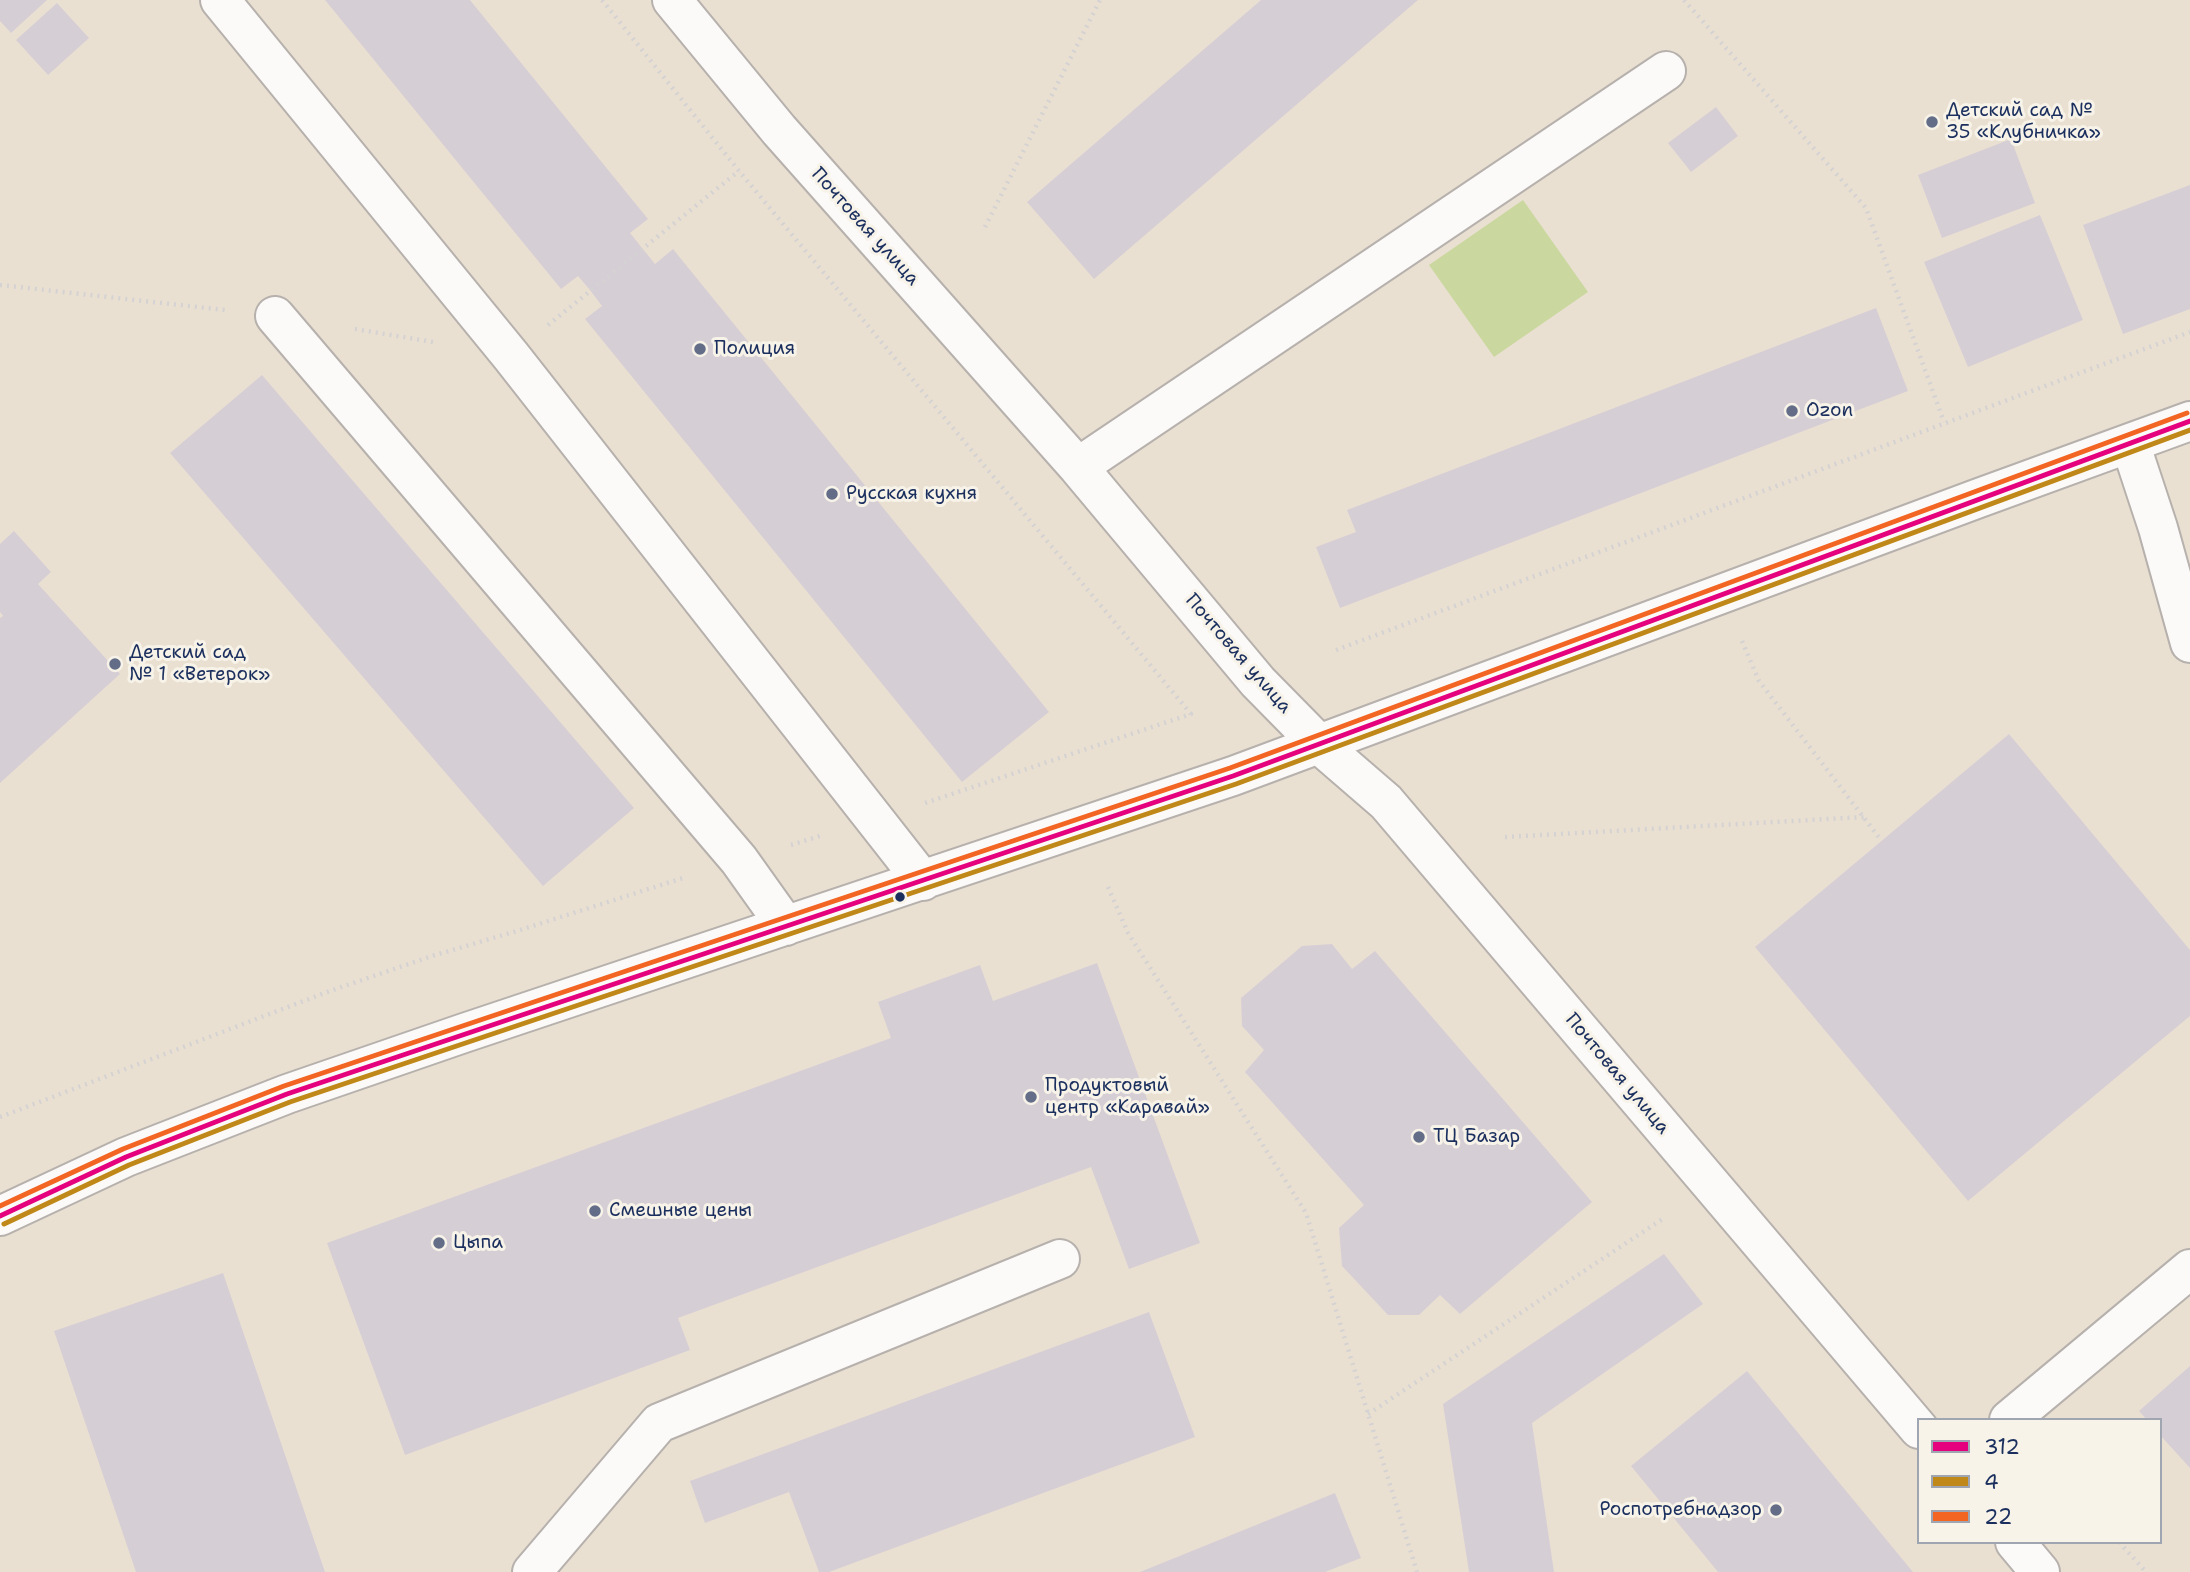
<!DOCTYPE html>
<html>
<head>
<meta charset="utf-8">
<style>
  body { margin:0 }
  #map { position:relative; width:2190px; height:1572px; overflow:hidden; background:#eae0d2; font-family:"Shantell Sans",sans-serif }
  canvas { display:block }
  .legend { position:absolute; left:1917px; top:1418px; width:245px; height:126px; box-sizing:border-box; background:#f7f3e8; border:2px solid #9fa5b1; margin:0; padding:9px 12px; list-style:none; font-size:21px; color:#1b2f5e }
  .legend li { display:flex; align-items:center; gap:14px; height:35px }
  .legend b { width:35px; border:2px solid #9fa5b1 }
</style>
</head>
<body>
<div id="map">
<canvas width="2190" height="1572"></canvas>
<ul class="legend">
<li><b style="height:9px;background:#e5007d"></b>312</li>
<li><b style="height:9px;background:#c08818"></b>4</li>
<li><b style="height:9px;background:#f26522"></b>22</li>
</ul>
</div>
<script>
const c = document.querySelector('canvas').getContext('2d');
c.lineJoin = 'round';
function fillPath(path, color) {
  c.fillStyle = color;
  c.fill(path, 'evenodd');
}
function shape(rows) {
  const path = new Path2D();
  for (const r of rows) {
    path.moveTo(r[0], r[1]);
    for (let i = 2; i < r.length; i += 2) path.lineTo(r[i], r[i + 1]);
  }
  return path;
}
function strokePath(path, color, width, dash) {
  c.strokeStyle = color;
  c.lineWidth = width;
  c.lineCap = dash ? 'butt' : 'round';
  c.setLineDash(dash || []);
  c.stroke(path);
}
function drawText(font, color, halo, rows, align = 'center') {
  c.font = font + ' "Shantell Sans",sans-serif';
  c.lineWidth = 6;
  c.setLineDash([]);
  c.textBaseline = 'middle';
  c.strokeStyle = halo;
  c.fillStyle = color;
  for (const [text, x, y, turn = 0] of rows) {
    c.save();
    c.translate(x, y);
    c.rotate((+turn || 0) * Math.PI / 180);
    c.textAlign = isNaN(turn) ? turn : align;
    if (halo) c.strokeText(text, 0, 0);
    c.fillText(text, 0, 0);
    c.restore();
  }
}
fillPath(shape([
  [1523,200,1588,292,1494,357,1429,265]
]), '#cad79f');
fillPath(shape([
  [0,0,47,0,11,33,0,21],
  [325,0,470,0,648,219,630,233,655,264,673,249,1049,712,962,782,585,319,602,306,590,290,578,276,561,289],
  [1261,0,1418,0,1094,279,1027,202],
  [57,3,89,38,48,75,16,40],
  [1716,107,1738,136,1691,172,1668,143],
  [2011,139,2035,203,1942,238,1918,175],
  [2190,185,2190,309,2123,334,2083,225],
  [2040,215,2083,320,1968,367,1924,262],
  [1876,308,1908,391,1340,608,1316,547,1356,532,1347,510],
  [262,375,634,808,543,886,170,453],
  [14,531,51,572,38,584,120,674,0,783,0,618,3,616,0,612,0,544],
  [2009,734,2190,950,2190,1016,1968,1201,1755,947],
  [1332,944,1352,969,1375,951,1592,1202,1460,1314,1440,1295,1419,1315,1388,1315,1342,1266,1339,1228,1364,1205,1245,1072,1264,1050,1242,1026,1241,998,1302,946],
  [1097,963,1200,1243,1129,1269,1091,1167,678,1318,690,1350,405,1455,327,1243,891,1038,878,1002,980,965,993,1001],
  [1664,1254,1703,1304,1532,1423,1554,1572,1469,1572,1443,1404],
  [223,1273,325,1572,136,1572,54,1331],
  [1149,1312,1195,1437,829,1572,819,1572,789,1492,705,1523,690,1481],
  [2190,1366,2190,1468,2160,1435,2160,1420,2147,1420,2139,1411],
  [1747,1371,1913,1572,1718,1572,1631,1466],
  [1335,1493,1361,1558,1325,1572,1140,1572]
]), '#d6ced5');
const minor = shape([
  [220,0,511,356,923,881],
  [672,0,779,130,1078,467,1258,682,1320,745,1386,802,1919,1429],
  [275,316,739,860,786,926],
  [2130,443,2158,528,2190,643],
  [1078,467,1666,71],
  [0,1216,126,1157,287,1094,464,1033,1233,776,1979,498,2190,421],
  [2009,1420,2190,1269],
  [2015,1542,2040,1572],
  [532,1572,659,1423,1060,1259]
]);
strokePath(minor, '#b6b1ad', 42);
strokePath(shape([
  [602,0,739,171,1191,714,925,803],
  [1684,0,1866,208,1944,422],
  [985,227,1100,0],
  [0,285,225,310],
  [548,325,739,171],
  [355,329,433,342],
  [1742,641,1759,681,1881,840],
  [1336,650,2190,332],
  [1505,837,1864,817],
  [791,845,823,835],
  [1108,887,1128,933,1306,1213,1417,1572],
  [0,1117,327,992,432,956,517,931,686,877],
  [1368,1414,1664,1218],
  [2119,1542,2146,1572]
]), '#d4d2d2', 4.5, [2, 5]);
strokePath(minor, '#fcfaf8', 38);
strokePath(shape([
  [0,1216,126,1157,287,1094,1233,776,2190,421]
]), '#e5007d', 5);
strokePath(shape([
  [4,1224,129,1165,290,1102,1236,784,2190,430]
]), '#c08818', 5);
strokePath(shape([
  [0,1206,123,1149,284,1086,1230,768,2187,413]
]), '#f26522', 5);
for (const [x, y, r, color] of [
  [1932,122,7,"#636d87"],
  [700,349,7,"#636d87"],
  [1792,411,7,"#636d87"],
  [832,494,7,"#636d87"],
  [115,664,7,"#636d87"],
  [900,897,6,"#1b2f5e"],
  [1031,1097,7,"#636d87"],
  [1419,1137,7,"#636d87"],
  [595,1211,7,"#636d87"],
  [439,1243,7,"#636d87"],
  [1776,1510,7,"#636d87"]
]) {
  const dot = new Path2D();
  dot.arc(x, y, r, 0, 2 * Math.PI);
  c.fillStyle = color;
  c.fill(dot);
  strokePath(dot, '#f7f3e8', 2.5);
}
drawText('19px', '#1b2f5e', '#f7f3e8', [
  ["Детский сад №",1946,111],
  ["35 «Клубничка»",1946,133],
  ["Полиция",714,349],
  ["Ozon",1806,411],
  ["Русская кухня",846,494],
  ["Детский сад",129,653],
  ["№ 1 «Ветерок»",129,675],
  ["Продуктовый",1045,1086],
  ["центр «Каравай»",1045,1108],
  ["ТЦ Базар",1433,1137],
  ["Смешные цены",609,1211],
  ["Цыпа",453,1243],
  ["Роспотребнадзор",1762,1510,"right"]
], 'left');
drawText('19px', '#1b2f5e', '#f7f3e8', [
  ["Почтовая улица",865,227,48],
  ["Почтовая улица",1238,654,49],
  ["Почтовая улица",1617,1074,50]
]);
</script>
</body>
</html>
